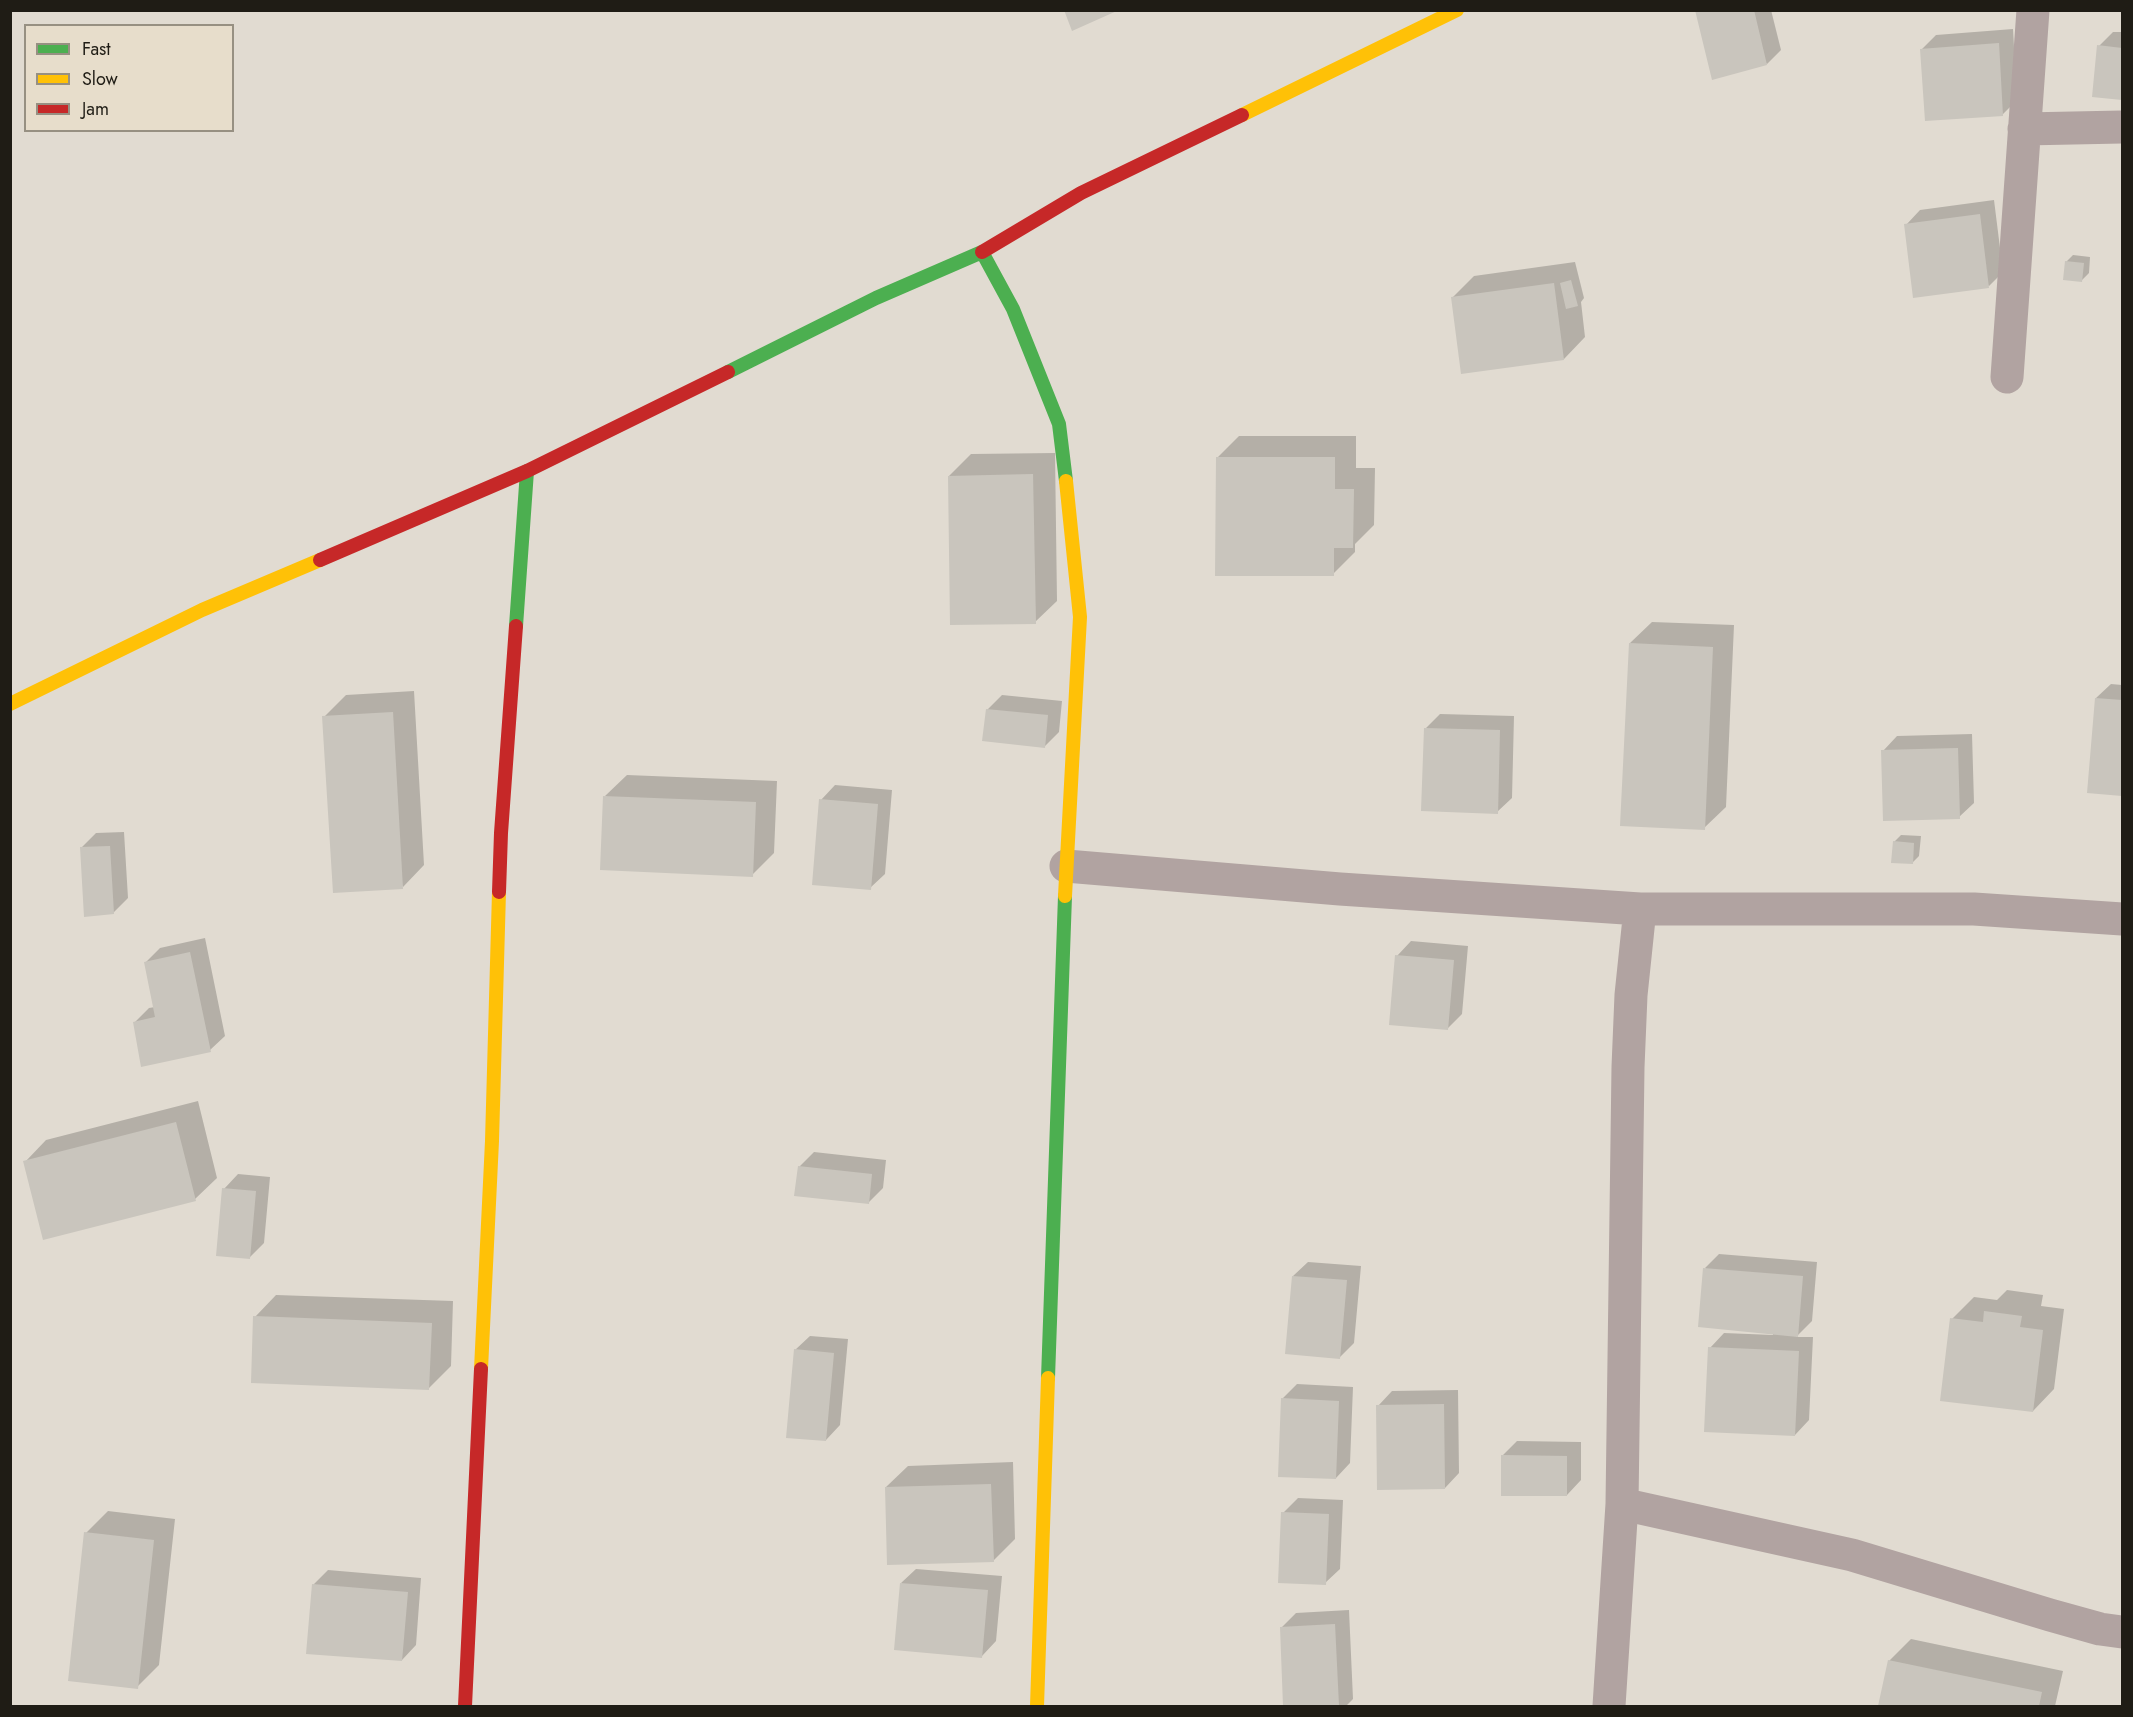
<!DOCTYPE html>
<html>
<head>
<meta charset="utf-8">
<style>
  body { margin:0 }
  #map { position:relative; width:2133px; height:1717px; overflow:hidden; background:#e1dbd1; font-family:Jost,sans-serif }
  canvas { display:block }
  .frame { position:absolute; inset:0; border:12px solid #1f1c15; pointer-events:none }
  .legend { position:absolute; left:24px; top:24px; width:210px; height:108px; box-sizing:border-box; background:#e7ddcb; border:2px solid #979082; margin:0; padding:8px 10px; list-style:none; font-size:18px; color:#1f1c15 }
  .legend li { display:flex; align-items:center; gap:12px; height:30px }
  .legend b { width:30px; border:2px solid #979082 }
</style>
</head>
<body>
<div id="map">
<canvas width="2133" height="1717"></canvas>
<div class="frame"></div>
<ul class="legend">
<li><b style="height:8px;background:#4caf50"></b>Fast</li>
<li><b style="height:8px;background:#ffc107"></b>Slow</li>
<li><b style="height:8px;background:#c62828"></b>Jam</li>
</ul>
</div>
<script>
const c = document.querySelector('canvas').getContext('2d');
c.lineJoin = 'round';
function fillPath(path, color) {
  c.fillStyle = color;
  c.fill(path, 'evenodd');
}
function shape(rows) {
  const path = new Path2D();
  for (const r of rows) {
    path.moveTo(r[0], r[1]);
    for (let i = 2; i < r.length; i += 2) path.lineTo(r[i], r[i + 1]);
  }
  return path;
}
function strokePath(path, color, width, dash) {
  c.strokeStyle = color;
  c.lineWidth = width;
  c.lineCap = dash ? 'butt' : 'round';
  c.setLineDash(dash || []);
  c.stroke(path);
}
fillPath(shape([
  [1697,10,1771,10,1781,50,1767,64],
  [2013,29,2017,100,2002,115,1922,49,1936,35],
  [2113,32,2122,32,2122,98,2094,95,2099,46],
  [1994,200,2003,272,1989,286,1906,225,1920,210],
  [2073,255,2090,257,2089,273,2082,280,2066,262],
  [1575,262,1584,298,1581,302,1585,337,1564,359,1452,298,1474,276],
  [1239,436,1356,436,1356,468,1375,468,1374,525,1355,544,1355,552,1333,574,1217,458],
  [1055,453,1057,601,1035,622,949,476,971,454],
  [1652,622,1734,625,1726,807,1704,828,1630,643],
  [2111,684,2122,685,2122,794,2088,791,2096,698],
  [414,691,424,865,403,887,324,717,346,695],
  [1002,695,1062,701,1059,732,1045,746,987,710],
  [1440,714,1514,716,1512,798,1497,812,1426,728],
  [1972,734,1974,803,1959,817,1883,751,1897,736],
  [627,775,777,781,774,853,752,875,605,796],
  [835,785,892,790,885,874,870,888,821,800],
  [124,832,128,898,113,913,81,848,96,833],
  [1901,835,1921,836,1919,856,1912,863,1894,842],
  [205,938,225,1036,210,1050,134,1023,149,1008,155,1007,146,962,160,948],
  [1411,941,1468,946,1462,1014,1447,1029,1397,956],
  [198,1101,217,1178,195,1199,25,1162,46,1140],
  [814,1152,886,1160,883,1188,869,1202,799,1167],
  [238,1174,270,1177,264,1243,249,1258,224,1189],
  [1719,1254,1817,1262,1812,1321,1796,1337,1813,1337,1809,1420,1795,1435,1710,1348,1724,1333,1773,1335,1773,1333,1705,1268],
  [1308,1262,1361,1266,1354,1343,1340,1357,1293,1276],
  [2007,1290,2043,1295,2041,1306,2064,1309,2054,1389,2033,1411,1952,1319,1974,1297,1997,1300],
  [276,1295,453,1301,451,1366,429,1388,255,1317],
  [810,1336,848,1339,840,1425,826,1440,795,1350],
  [1297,1384,1353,1387,1350,1463,1336,1478,1282,1399],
  [1458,1390,1459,1473,1445,1488,1378,1406,1392,1391],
  [1517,1441,1581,1442,1581,1480,1567,1495,1502,1456],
  [1013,1462,1015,1539,993,1561,886,1487,908,1466],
  [1298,1498,1343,1500,1340,1569,1325,1583,1283,1513],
  [108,1511,175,1519,159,1665,137,1687,86,1533],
  [916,1569,1002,1576,996,1641,982,1656,901,1583],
  [328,1570,421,1578,416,1645,402,1660,313,1585],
  [1349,1610,1353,1699,1346,1706,1285,1706,1281,1628,1296,1613],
  [1911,1639,2063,1671,2055,1706,1879,1706,1889,1661]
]), '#0003');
fillPath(shape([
  [1064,10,1119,10,1072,31],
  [1695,10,1754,10,1767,65,1712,80],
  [1999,43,2003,116,1925,121,1920,49],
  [2097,45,2122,48,2122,100,2092,97],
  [1980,214,1989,288,1913,298,1904,224],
  [2065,261,2084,263,2082,282,2063,280],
  [1571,280,1578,306,1566,309,1560,283],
  [1554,283,1564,360,1461,374,1451,297],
  [1216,457,1335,457,1335,489,1354,489,1353,548,1334,548,1334,576,1215,576],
  [1033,474,1036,624,950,625,948,476],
  [1629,643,1713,647,1705,830,1620,826],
  [2095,698,2122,700,2122,796,2087,793],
  [986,709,1048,715,1045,748,982,741],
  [393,712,403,889,333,893,322,716],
  [1424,728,1500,730,1498,814,1421,811],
  [1958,748,1960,819,1883,821,1881,750],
  [603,796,756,802,753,877,600,870],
  [819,799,878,804,871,890,812,885],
  [1893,841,1914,843,1913,864,1891,863],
  [110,846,114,914,84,917,80,847],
  [190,952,211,1052,141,1067,133,1022,155,1017,144,962],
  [1395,955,1454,960,1448,1030,1389,1025],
  [176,1122,196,1201,43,1240,23,1161],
  [798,1166,872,1174,869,1204,794,1196],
  [222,1188,256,1191,250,1259,216,1256],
  [1703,1268,1803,1276,1798,1337,1698,1327],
  [1292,1276,1347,1280,1340,1359,1285,1354],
  [1984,1311,2022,1316,2020,1327,2043,1330,2033,1412,1940,1401,1950,1318,1983,1322],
  [253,1316,432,1323,429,1390,251,1383],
  [1708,1347,1799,1351,1795,1436,1704,1432],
  [794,1349,834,1353,826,1441,786,1438],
  [1281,1398,1339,1401,1336,1479,1278,1477],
  [1444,1404,1445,1489,1377,1490,1376,1405],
  [1501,1455,1567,1456,1567,1496,1501,1496],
  [991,1484,994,1562,887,1565,885,1487],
  [1281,1512,1329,1514,1326,1585,1278,1583],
  [84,1532,154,1540,138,1689,68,1681],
  [900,1583,988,1590,982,1658,894,1650],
  [312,1584,408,1592,402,1661,306,1654],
  [1335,1624,1339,1706,1283,1706,1280,1627],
  [1888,1660,2042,1692,2039,1706,1878,1706]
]), '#c9c5bd');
strokePath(shape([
  [2024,129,2122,127],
  [2007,377,2033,10],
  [1066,866,1340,889,1640,909,1974,909,2122,919],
  [1622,1504,1852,1555,2050,1615,2100,1629,2122,1632],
  [1609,1706,1622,1504,1628,1067,1631,995,1640,909]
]), '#b1a3a1', 33);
strokePath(shape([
  [982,252,1013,309,1059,424,1066,481],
  [728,372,876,298,982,252],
  [516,626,527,471],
  [1048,1378,1065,896]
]), '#4caf50', 14);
strokePath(shape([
  [1242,115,1457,10],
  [10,704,202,610,320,560],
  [1065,896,1080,617,1066,481],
  [481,1369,492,1141,499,892],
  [1037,1706,1048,1378]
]), '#ffc107', 14);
strokePath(shape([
  [982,252,1081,193,1242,115],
  [320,560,527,471,728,372],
  [499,892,501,833,516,626],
  [465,1706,481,1369]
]), '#c62828', 14);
</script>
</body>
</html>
